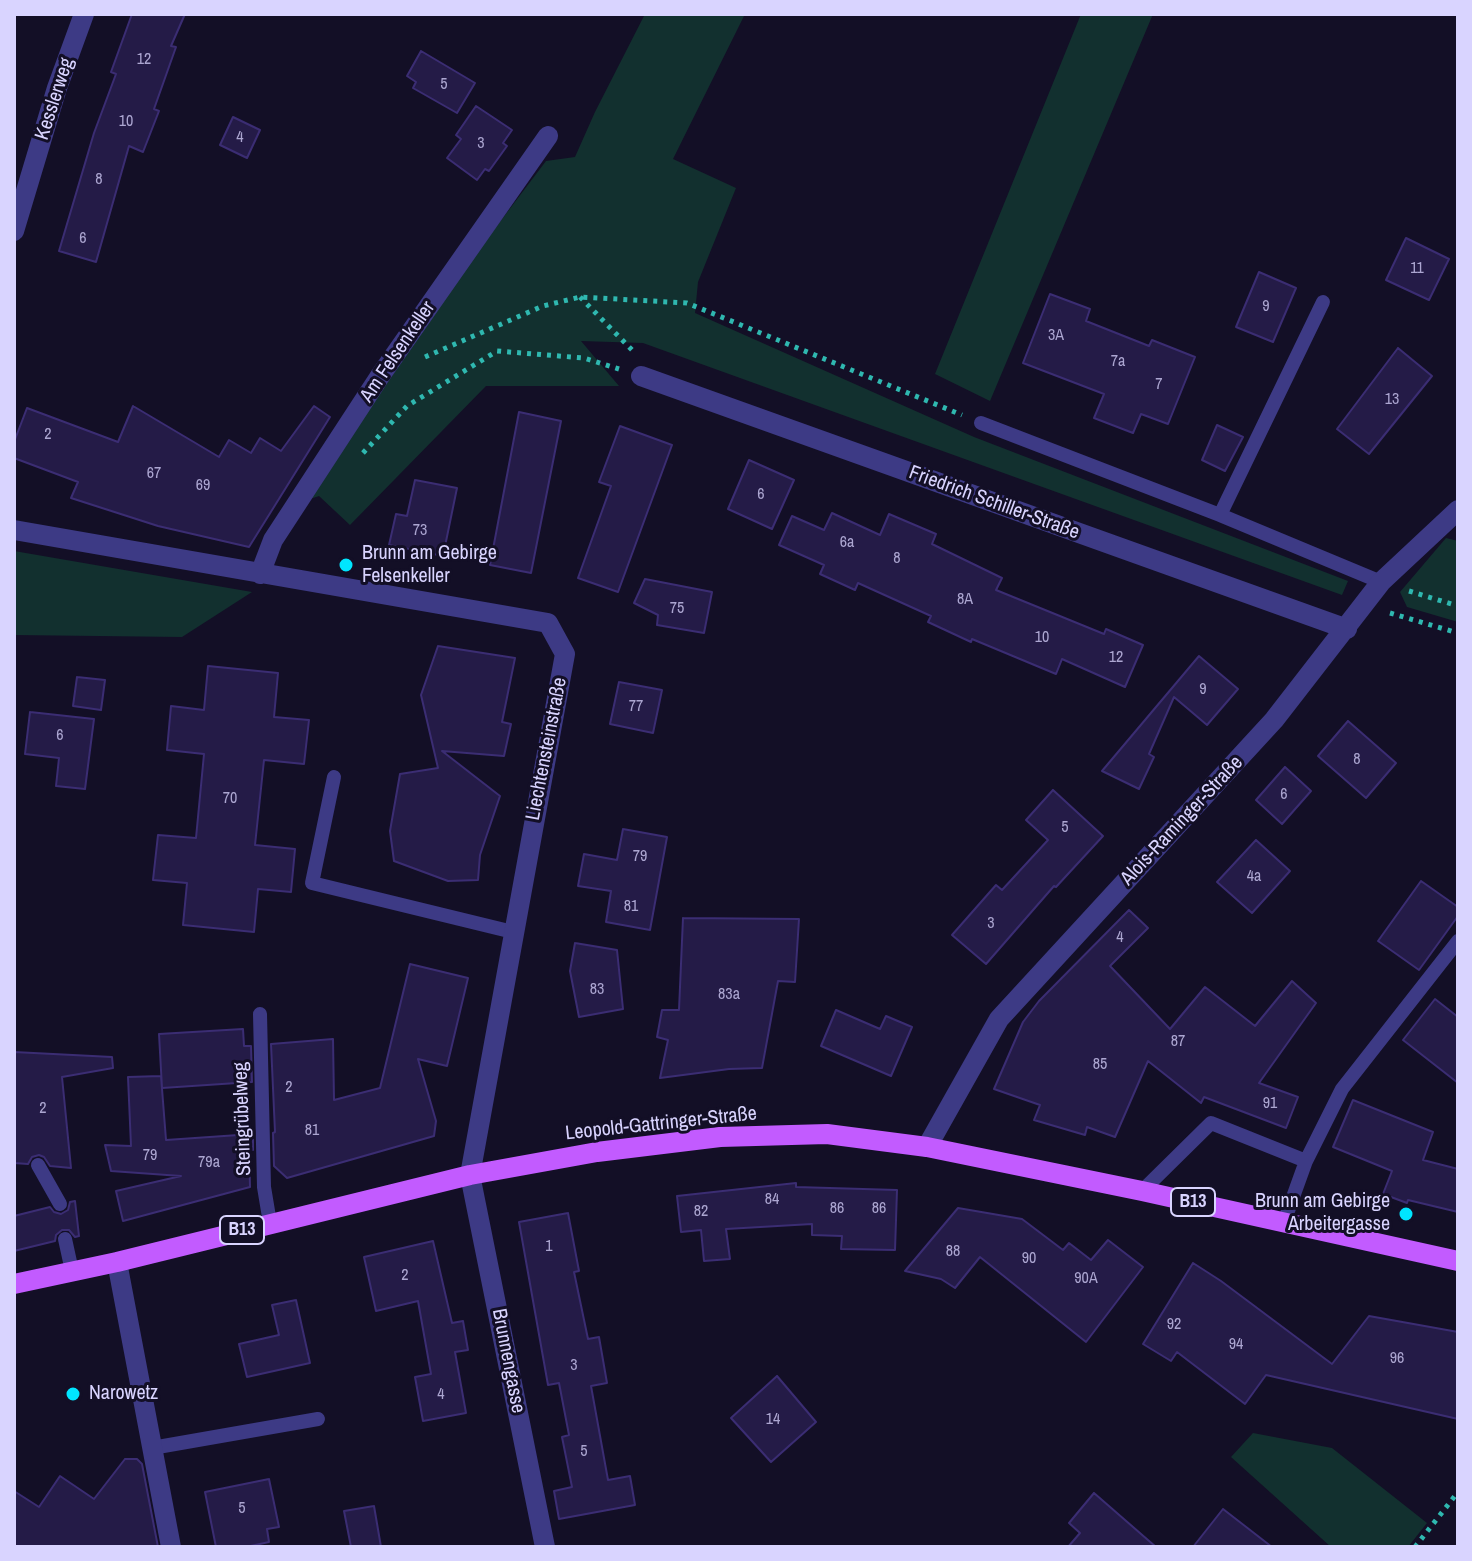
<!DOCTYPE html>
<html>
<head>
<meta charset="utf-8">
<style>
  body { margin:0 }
  #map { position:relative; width:1472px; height:1561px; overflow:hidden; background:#130f26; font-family:"Archivo Narrow",sans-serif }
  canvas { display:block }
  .frame { position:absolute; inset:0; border:16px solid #d9d4ff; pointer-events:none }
</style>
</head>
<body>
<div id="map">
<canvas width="1472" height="1561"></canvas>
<div class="frame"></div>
</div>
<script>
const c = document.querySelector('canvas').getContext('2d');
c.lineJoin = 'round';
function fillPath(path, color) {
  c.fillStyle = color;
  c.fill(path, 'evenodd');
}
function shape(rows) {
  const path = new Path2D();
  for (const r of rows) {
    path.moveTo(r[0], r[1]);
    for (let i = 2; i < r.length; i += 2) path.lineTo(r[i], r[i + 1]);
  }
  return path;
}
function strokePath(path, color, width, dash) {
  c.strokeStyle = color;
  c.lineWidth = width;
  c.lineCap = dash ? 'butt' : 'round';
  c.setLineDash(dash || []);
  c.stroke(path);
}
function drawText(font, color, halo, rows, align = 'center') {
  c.font = font + ' "Archivo Narrow",sans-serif';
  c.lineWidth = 6;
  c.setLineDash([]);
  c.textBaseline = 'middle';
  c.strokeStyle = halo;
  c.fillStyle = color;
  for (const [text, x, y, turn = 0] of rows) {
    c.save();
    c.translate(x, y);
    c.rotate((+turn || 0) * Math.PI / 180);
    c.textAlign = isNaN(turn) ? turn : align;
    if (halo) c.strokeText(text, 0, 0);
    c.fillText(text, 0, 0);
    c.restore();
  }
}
fillPath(shape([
  [645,14,745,14,673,159,736,188,698,282,695,313,974,437,1348,581,1342,595,643,343,581,341,619,386,486,386,350,525,319,496,307,500,477,252,546,161,575,157,595,112],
  [1081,14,1153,14,990,401,935,374],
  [1446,538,1458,541,1458,622,1407,607,1400,592],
  [14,551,252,592,182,637,14,635],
  [1253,1433,1332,1448,1427,1523,1408,1547,1331,1547,1231,1457]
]), '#12302f');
const building = shape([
  [132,14,185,14,171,46,176,47,154,109,159,111,143,152,129,146,96,262,59,251,94,133,116,74,111,72,132,14],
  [421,51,475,83,457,113,413,88,416,82,407,76,421,51],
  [476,106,512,130,503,143,507,146,489,171,485,169,477,180,447,158,461,139,456,135,476,106],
  [233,117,260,130,247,158,220,145,233,117],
  [1406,238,1449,259,1429,300,1386,280,1406,238],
  [1259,272,1296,288,1273,342,1236,327,1259,272],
  [1050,294,1090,309,1086,321,1149,346,1152,340,1195,357,1168,424,1141,414,1133,433,1094,418,1104,394,1023,363,1050,294],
  [1398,348,1432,376,1369,454,1337,429,1398,348],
  [133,406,219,457,229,440,251,453,260,438,281,451,314,406,330,417,249,547,158,526,71,498,78,482,14,458,14,442,27,408,118,442,133,406],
  [519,412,561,421,531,573,490,565,519,412],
  [1217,425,1243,437,1225,471,1202,460,1217,425],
  [620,426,672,445,618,592,578,578,611,486,599,482,620,426],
  [749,460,794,480,772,529,728,509,749,460],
  [415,480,457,488,443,556,389,545,396,514,407,516,415,480],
  [832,513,880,535,889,514,936,534,932,544,1002,578,996,590,1104,634,1106,629,1143,645,1125,687,1062,659,1056,674,972,639,971,642,928,622,931,616,858,583,855,590,820,574,824,565,779,545,792,516,824,530,832,513],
  [645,579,712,592,704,633,657,625,658,615,634,603,645,579],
  [438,646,515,658,502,722,511,724,504,756,442,751,500,796,480,855,478,880,448,881,394,861,390,831,400,774,438,768,421,695,438,646],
  [1199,656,1238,689,1207,725,1174,697,1149,754,1154,757,1139,789,1102,771,1199,656],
  [208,666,278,673,274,717,309,720,304,764,264,760,255,845,295,849,291,892,258,889,254,932,183,925,187,883,153,880,158,835,196,838,204,754,167,750,171,706,204,710,208,666],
  [77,677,105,680,101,710,73,706,77,677],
  [619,682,662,690,653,733,610,724,619,682],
  [30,712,94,719,85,789,56,786,59,758,25,754,30,712],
  [1348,721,1396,763,1366,798,1318,756,1348,721],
  [1285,767,1311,791,1282,824,1256,800,1285,767],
  [1053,790,1103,836,1056,887,1054,886,986,964,952,935,996,885,1002,890,1048,840,1026,820,1053,790],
  [623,829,667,837,650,930,606,922,611,891,578,886,584,854,617,860,623,829],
  [1256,840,1290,871,1252,913,1217,882,1256,840],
  [1421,881,1458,907,1458,916,1419,970,1378,941,1421,881],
  [1129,910,1148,928,1110,966,1170,1029,1205,987,1255,1026,1292,981,1316,1003,1259,1083,1298,1097,1286,1128,1204,1097,1201,1103,1148,1061,1115,1137,1087,1127,1085,1135,1034,1120,1040,1105,994,1089,1023,1022,1039,1001,1129,910],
  [683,918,799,919,795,982,778,981,762,1068,729,1069,660,1078,668,1040,657,1037,662,1010,679,1010,683,918],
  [575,943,617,950,623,1009,579,1017,570,971,575,943],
  [410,964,468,978,447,1066,418,1059,436,1121,434,1136,287,1178,274,1166,273,1133,275,1132,271,1044,333,1039,334,1100,380,1088,410,964],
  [1435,999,1458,1017,1458,1083,1403,1040,1435,999],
  [836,1010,880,1029,886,1016,912,1027,891,1076,821,1046,836,1010],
  [243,1029,244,1046,251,1046,252,1082,162,1088,159,1034,243,1029],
  [14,1052,112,1057,113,1068,62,1077,71,1168,50,1166,44,1157,39,1155,32,1157,28,1164,14,1163,14,1052],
  [161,1076,166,1140,253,1134,253,1150,249,1146,250,1187,123,1221,116,1191,181,1176,111,1171,105,1145,131,1146,128,1077,161,1076],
  [1353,1100,1433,1132,1423,1160,1458,1169,1458,1212,1408,1200,1407,1203,1383,1194,1392,1171,1333,1147,1353,1100],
  [796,1183,796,1187,897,1190,895,1250,841,1249,842,1236,812,1235,812,1224,726,1229,730,1259,704,1261,701,1230,681,1232,677,1196,796,1183],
  [75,1201,79,1236,75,1237,69,1230,62,1230,56,1235,55,1241,14,1251,14,1216,50,1207,54,1212,61,1214,68,1210,70,1202,75,1201],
  [958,1208,1022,1219,1063,1250,1069,1243,1091,1260,1108,1240,1143,1267,1086,1342,980,1257,955,1288,941,1279,905,1271,958,1208],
  [568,1213,579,1271,574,1272,588,1339,599,1337,607,1383,591,1386,608,1480,630,1476,635,1505,559,1519,554,1491,572,1487,562,1437,569,1435,559,1383,548,1385,519,1222,568,1213],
  [433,1241,452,1323,463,1321,468,1350,455,1352,466,1413,423,1421,415,1377,431,1374,418,1301,376,1311,364,1257,433,1241],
  [1193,1263,1221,1281,1332,1364,1369,1316,1458,1332,1458,1419,1266,1375,1245,1404,1177,1352,1171,1361,1143,1344,1193,1263],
  [296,1300,310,1363,247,1377,239,1344,279,1335,272,1305,296,1300],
  [777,1376,816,1422,771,1462,731,1418,777,1376],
  [125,1459,137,1459,142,1464,158,1547,14,1547,14,1491,39,1507,60,1476,94,1499,125,1459],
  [269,1479,279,1527,267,1529,269,1542,246,1547,216,1547,205,1492,269,1479],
  [1094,1493,1156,1547,1068,1547,1080,1533,1069,1523,1094,1493],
  [374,1506,381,1547,351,1547,344,1511,374,1506],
  [1223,1509,1272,1547,1193,1547,1223,1509]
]);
fillPath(building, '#241b47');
strokePath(building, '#3b2d73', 2);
strokePath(shape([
  [580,297,635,353],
  [425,357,543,306,580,297,687,303,962,415],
  [363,453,407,406,497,351,584,358,619,369],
  [1409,591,1458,606],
  [1390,613,1458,633],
  [1415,1547,1458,1492]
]), '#2fb8b0', 5, [4, 6]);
strokePath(shape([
  [981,423,1220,515,1381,582],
  [1220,515,1323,302],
  [334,777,312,883,513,932],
  [260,1014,264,1187,270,1223],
  [38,1165,60,1204],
  [1142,1191,1211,1123,1306,1161],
  [1284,1222,1306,1161,1342,1089,1458,941],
  [65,1239,72,1271],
  [152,1448,318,1419]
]), '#3d3a85', 14);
strokePath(shape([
  [14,231,57,88,84,14],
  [641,376,1347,629],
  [14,530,548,623,565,654,470,1175,545,1547],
  [260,574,273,540,380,376,548,136],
  [927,1147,999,1019,1274,720,1381,582,1458,510],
  [117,1262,171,1547]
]), '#3d3a85', 20);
strokePath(shape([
  [14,1284,117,1262,470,1175,597,1152,720,1137,827,1134,927,1147,1142,1191,1458,1261]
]), '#c25bff', 20);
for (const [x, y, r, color] of [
  [346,565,8,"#00e5ff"],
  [1406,1214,8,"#00e5ff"],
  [73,1394,8,"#00e5ff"]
]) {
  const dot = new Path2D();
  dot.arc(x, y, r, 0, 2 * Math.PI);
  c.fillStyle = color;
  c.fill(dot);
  strokePath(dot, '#130f26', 3);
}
drawText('16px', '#aca6d1', null, [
  ["12",144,60],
  ["5",444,85],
  ["10",126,122],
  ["4",240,138],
  ["3",481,144],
  ["8",99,180],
  ["6",83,239],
  ["11",1417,269],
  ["9",1266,307],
  ["3A",1056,336],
  ["7a",1118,362],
  ["7",1159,385],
  ["13",1392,400],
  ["2",48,435],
  ["67",154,474],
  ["69",203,486],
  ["6",761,495],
  ["73",420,531],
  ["6a",847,543],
  ["8",897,559],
  ["8A",965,600],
  ["75",677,609],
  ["10",1042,638],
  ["12",1116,658],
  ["9",1203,690],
  ["77",636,707],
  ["6",60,736],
  ["8",1357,760],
  ["6",1284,795],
  ["70",230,799],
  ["5",1065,828],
  ["79",640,857],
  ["4a",1254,877],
  ["81",631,907],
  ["3",991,924],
  ["4",1120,938],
  ["83",597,990],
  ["83a",729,995],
  ["87",1178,1042],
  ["85",1100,1065],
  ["2",289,1088],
  ["91",1270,1104],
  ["2",43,1109],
  ["81",312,1131],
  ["79",150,1156],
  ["79a",209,1163],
  ["84",772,1200],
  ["86",837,1209],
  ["86",879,1209],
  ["82",701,1212],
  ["1",549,1247],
  ["88",953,1252],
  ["90",1029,1259],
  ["2",405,1276],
  ["90A",1086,1279],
  ["92",1174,1325],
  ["94",1236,1345],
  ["96",1397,1359],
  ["3",574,1366],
  ["4",441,1395],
  ["14",773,1420],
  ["5",584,1452],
  ["5",242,1509]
]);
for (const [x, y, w] of [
  [1193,1202,44],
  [242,1230,44]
]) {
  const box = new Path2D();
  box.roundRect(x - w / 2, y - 14, w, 28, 6);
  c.fillStyle = '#130f26';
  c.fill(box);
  strokePath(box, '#d9d4ff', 2);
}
drawText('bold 18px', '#d9d4ff', null, [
  ["B13",1193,1202],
  ["B13",242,1230]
]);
drawText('20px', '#d9d4ff', '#130f26', [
  ["Kesslerweg",55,99,-72],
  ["Am Felsenkeller",398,352,-56],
  ["Friedrich Schiller-Straße",994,503,20],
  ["Liechtensteinstraße",547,749,-79],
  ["Alois-Raminger-Straße",1182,821,-47],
  ["Steingrübelweg",243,1119,-92],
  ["Leopold-Gattringer-Straße",661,1124,-6],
  ["Brunnengasse",508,1361,79]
]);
drawText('20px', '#d9d4ff', '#130f26', [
  ["Brunn am Gebirge",362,554],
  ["Felsenkeller",362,577],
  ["Brunn am Gebirge",1390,1202,"right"],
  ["Arbeitergasse",1390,1225,"right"],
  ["Narowetz",89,1394]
], 'left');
</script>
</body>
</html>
